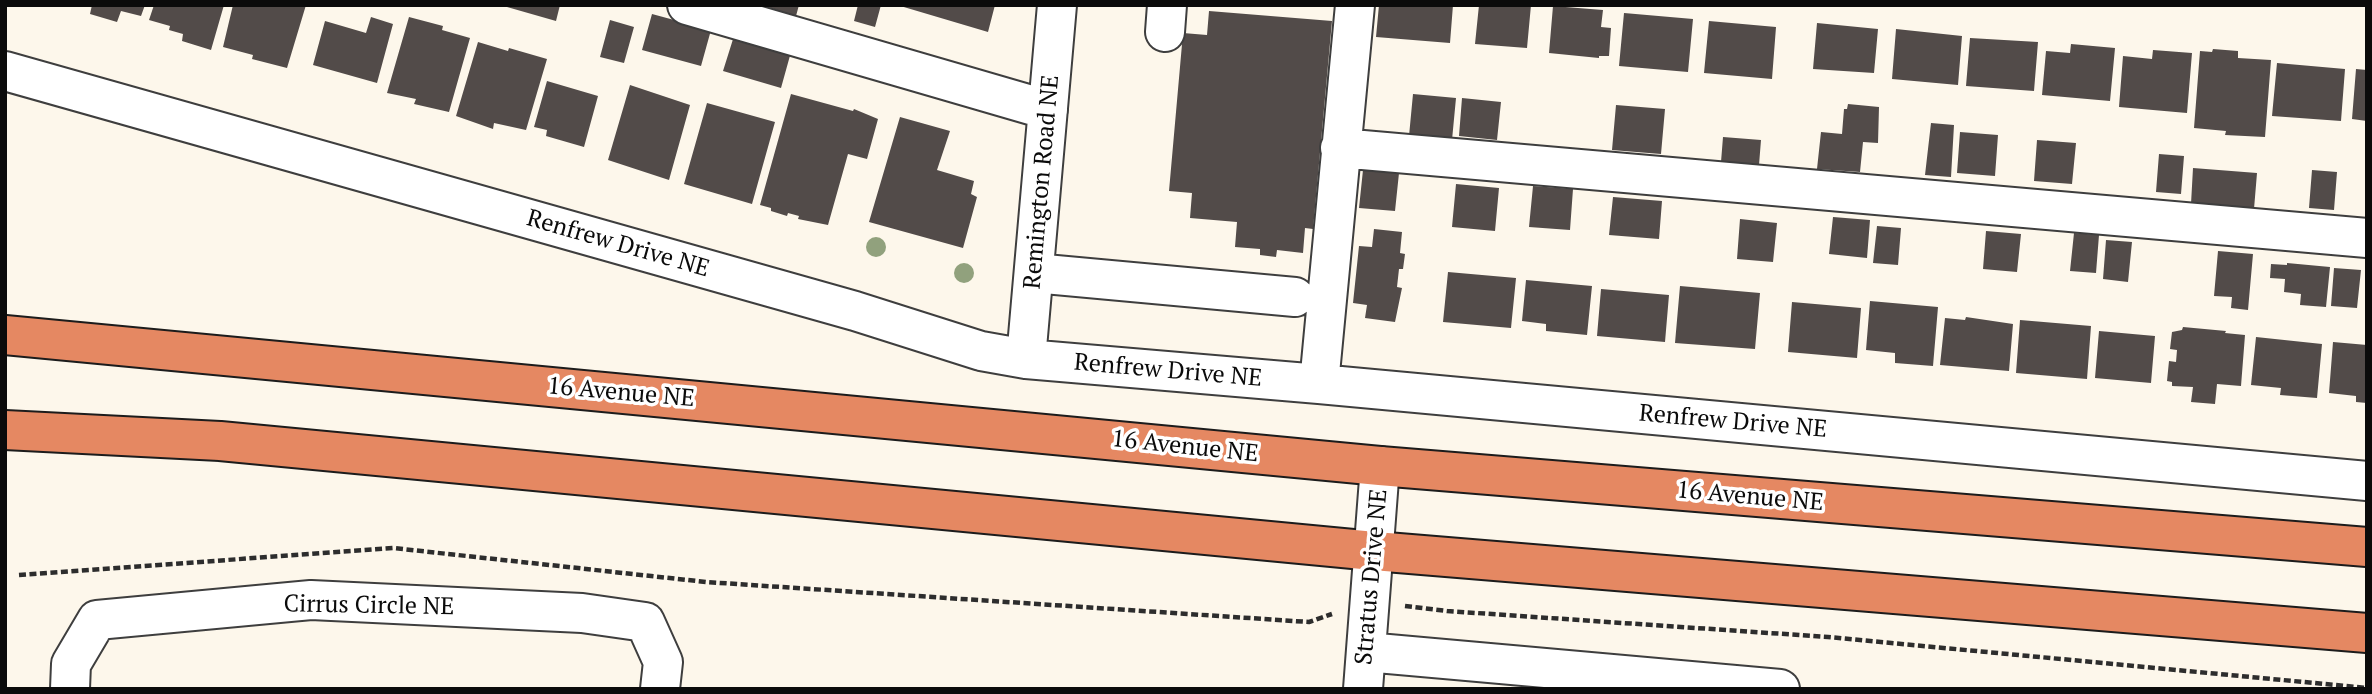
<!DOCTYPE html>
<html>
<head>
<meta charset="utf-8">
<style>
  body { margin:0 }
  #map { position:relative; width:2372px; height:694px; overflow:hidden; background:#fdf7eb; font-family:"PT Serif",serif }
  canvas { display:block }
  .frame { position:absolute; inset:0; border:7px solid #0b0b0b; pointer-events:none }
</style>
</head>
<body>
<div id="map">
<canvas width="2372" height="694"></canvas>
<div class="frame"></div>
</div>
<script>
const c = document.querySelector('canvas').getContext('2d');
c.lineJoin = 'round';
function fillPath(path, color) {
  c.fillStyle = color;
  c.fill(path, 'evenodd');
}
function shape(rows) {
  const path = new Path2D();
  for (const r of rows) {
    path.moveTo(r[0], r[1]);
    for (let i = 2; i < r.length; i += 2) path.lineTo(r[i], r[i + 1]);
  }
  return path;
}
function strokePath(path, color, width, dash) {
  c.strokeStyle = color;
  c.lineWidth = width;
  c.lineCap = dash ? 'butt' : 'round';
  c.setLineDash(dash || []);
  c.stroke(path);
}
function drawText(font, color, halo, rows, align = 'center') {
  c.font = font + ' "PT Serif",serif';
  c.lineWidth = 7;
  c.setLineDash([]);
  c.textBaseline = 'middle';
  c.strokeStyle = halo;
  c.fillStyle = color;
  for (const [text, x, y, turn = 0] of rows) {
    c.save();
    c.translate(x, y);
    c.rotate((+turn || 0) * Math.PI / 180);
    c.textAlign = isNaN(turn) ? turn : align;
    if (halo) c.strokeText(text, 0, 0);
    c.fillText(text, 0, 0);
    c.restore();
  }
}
fillPath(shape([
  [92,5,145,5,141,16,121,11,117,22,90,14],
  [154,5,224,5,211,50,182,41,183,34,169,30,170,26,149,20],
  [233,5,306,5,287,68,252,59,253,55,223,47],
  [500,5,560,5,556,21],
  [761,5,799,5,796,16],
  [858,5,881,5,875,27,854,21],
  [897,5,995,5,988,32],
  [1379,5,1453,5,1450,43,1376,37],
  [1479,5,1531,5,1527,48,1475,44],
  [1553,6,1603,10,1601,27,1611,28,1609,56,1599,56,1599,58,1549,53],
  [1209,11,1332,21,1313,229,1305,228,1303,253,1277,250,1276,257,1260,255,1260,249,1235,247,1237,222,1190,218,1192,193,1169,191,1183,33,1207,35],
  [1624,13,1693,19,1688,72,1619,66],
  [652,14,711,30,701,66,642,50],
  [371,17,393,24,377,83,313,65,325,21,366,33],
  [409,17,443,26,442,30,470,38,449,112,414,104,416,99,387,93],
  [610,20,634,27,624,63,600,57],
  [1709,21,1776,27,1772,79,1704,73],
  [1817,23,1878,29,1874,73,1813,69],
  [1896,29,1962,36,1958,85,1892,79],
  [734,36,791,52,781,88,723,71],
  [1970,38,2038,42,2034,91,1966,86],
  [478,42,508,51,509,48,547,59,526,130,494,123,493,129,456,116],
  [2071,44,2115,48,2110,101,2042,95,2046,51,2070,53],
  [2213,49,2238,51,2238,58,2271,60,2265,137,2225,135,2226,131,2194,128,2200,51,2212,52],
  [2153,50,2192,53,2187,113,2119,107,2123,56,2152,59],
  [2277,63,2345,69,2341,121,2272,116],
  [2356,69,2367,70,2367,121,2352,119],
  [547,81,598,96,584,147,546,136,547,130,534,127],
  [630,85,690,105,669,180,608,160],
  [791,94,853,111,854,109,878,119,867,159,848,154,828,225,798,219,799,216,788,213,787,216,771,211,771,208,760,205],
  [1413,94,1456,98,1452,140,1409,136],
  [1462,98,1501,102,1497,140,1459,136],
  [707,103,775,122,752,204,684,184],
  [1848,104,1879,107,1878,143,1863,142,1860,172,1817,169,1821,132,1842,134,1844,109,1847,109],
  [1616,105,1665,109,1661,154,1612,150],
  [900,117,950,131,937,170,974,181,971,194,977,197,963,248,869,222],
  [1931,123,1954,125,1951,177,1925,175],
  [1960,132,1998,135,1995,176,1957,173],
  [1723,137,1761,140,1759,165,1721,162],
  [2037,140,2076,143,2072,184,2034,181],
  [2159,154,2184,156,2181,194,2156,192],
  [2193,168,2257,173,2254,209,2191,204],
  [1363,170,1399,173,1395,211,1359,208],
  [2312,170,2337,172,2334,210,2309,208],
  [1456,184,1499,188,1495,231,1452,227],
  [1533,186,1573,189,1570,230,1529,227],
  [1613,197,1662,201,1659,239,1609,235],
  [1833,217,1870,220,1867,258,1829,254],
  [1740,219,1777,223,1773,262,1737,259],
  [1877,226,1901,228,1898,265,1873,263],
  [1374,229,1402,232,1400,253,1405,254,1403,269,1399,269,1397,287,1402,288,1395,322,1365,318,1367,305,1353,303,1359,246,1372,247],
  [1986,231,2021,234,2017,272,1983,269],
  [2074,233,2099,235,2096,273,2070,271],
  [2106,240,2132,242,2128,282,2103,279],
  [2218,251,2253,254,2248,310,2231,308,2232,297,2214,296],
  [2287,263,2330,267,2326,307,2300,305,2301,294,2284,292,2285,279,2270,278,2271,264,2287,265],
  [2334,268,2361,270,2357,308,2331,306],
  [1448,272,1516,278,1511,328,1443,322],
  [1526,280,1592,286,1587,335,1546,331,1546,324,1522,321],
  [1680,286,1760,293,1755,349,1675,343],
  [1601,289,1669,295,1665,342,1597,336],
  [1870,301,1938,307,1933,366,1895,363,1895,353,1866,350],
  [1792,302,1861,308,1857,358,1788,352],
  [1966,317,2013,324,2009,371,1940,365,1945,318,1965,320],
  [2020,320,2091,326,2087,379,2016,373],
  [2183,327,2226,331,2225,333,2245,335,2241,386,2217,384,2215,404,2191,402,2193,387,2172,386,2172,382,2167,381,2169,361,2176,362,2177,350,2170,349,2172,332,2182,330],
  [2099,331,2155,336,2151,383,2095,378],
  [2256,337,2322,344,2317,398,2280,395,2281,388,2251,385],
  [2333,342,2367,345,2367,403,2356,402,2356,396,2329,393]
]), '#524b49');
const minor = shape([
  [687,5,1048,110],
  [1165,32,1167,5],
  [5,71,855,311,981,351,1026,359,1319,384,2367,481],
  [1340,148,2367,238],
  [1034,273,1295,297],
  [1026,359,1057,5],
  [1319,384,1355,5],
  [1366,652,1780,689],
  [70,689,71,664,97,620,311,600,582,613,645,622,663,662,660,689],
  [1363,689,1380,466]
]);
const highway = shape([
  [5,335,1380,466,2367,547],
  [5,430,220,441,1374,551,2367,633]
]);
strokePath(minor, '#3e3e3e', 42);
strokePath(highway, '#1c1c1c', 42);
strokePath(shape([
  [19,575,393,548,706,582,1309,622,1332,614],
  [1405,606,1447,611,1828,637,2367,688]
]), '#2d2d2d', 4.5, [7, 3.5]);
strokePath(minor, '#fff', 38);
strokePath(highway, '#e58862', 38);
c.fillStyle = '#91a17d';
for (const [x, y] of [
  [876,247],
  [964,273]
]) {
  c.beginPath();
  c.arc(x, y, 10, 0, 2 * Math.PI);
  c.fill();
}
drawText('24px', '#0b0b0b', '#fff', [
  ["Remington Road NE",1042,182,-85],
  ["Renfrew Drive NE",618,244,16],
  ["Renfrew Drive NE",1168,371,5],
  ["16 Avenue NE",621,393,5],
  ["Renfrew Drive NE",1733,422,5],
  ["16 Avenue NE",1185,447,6],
  ["16 Avenue NE",1750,497,5],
  ["Stratus Drive NE",1372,577,-85],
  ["Cirrus Circle NE",369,606,1]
]);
</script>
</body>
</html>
